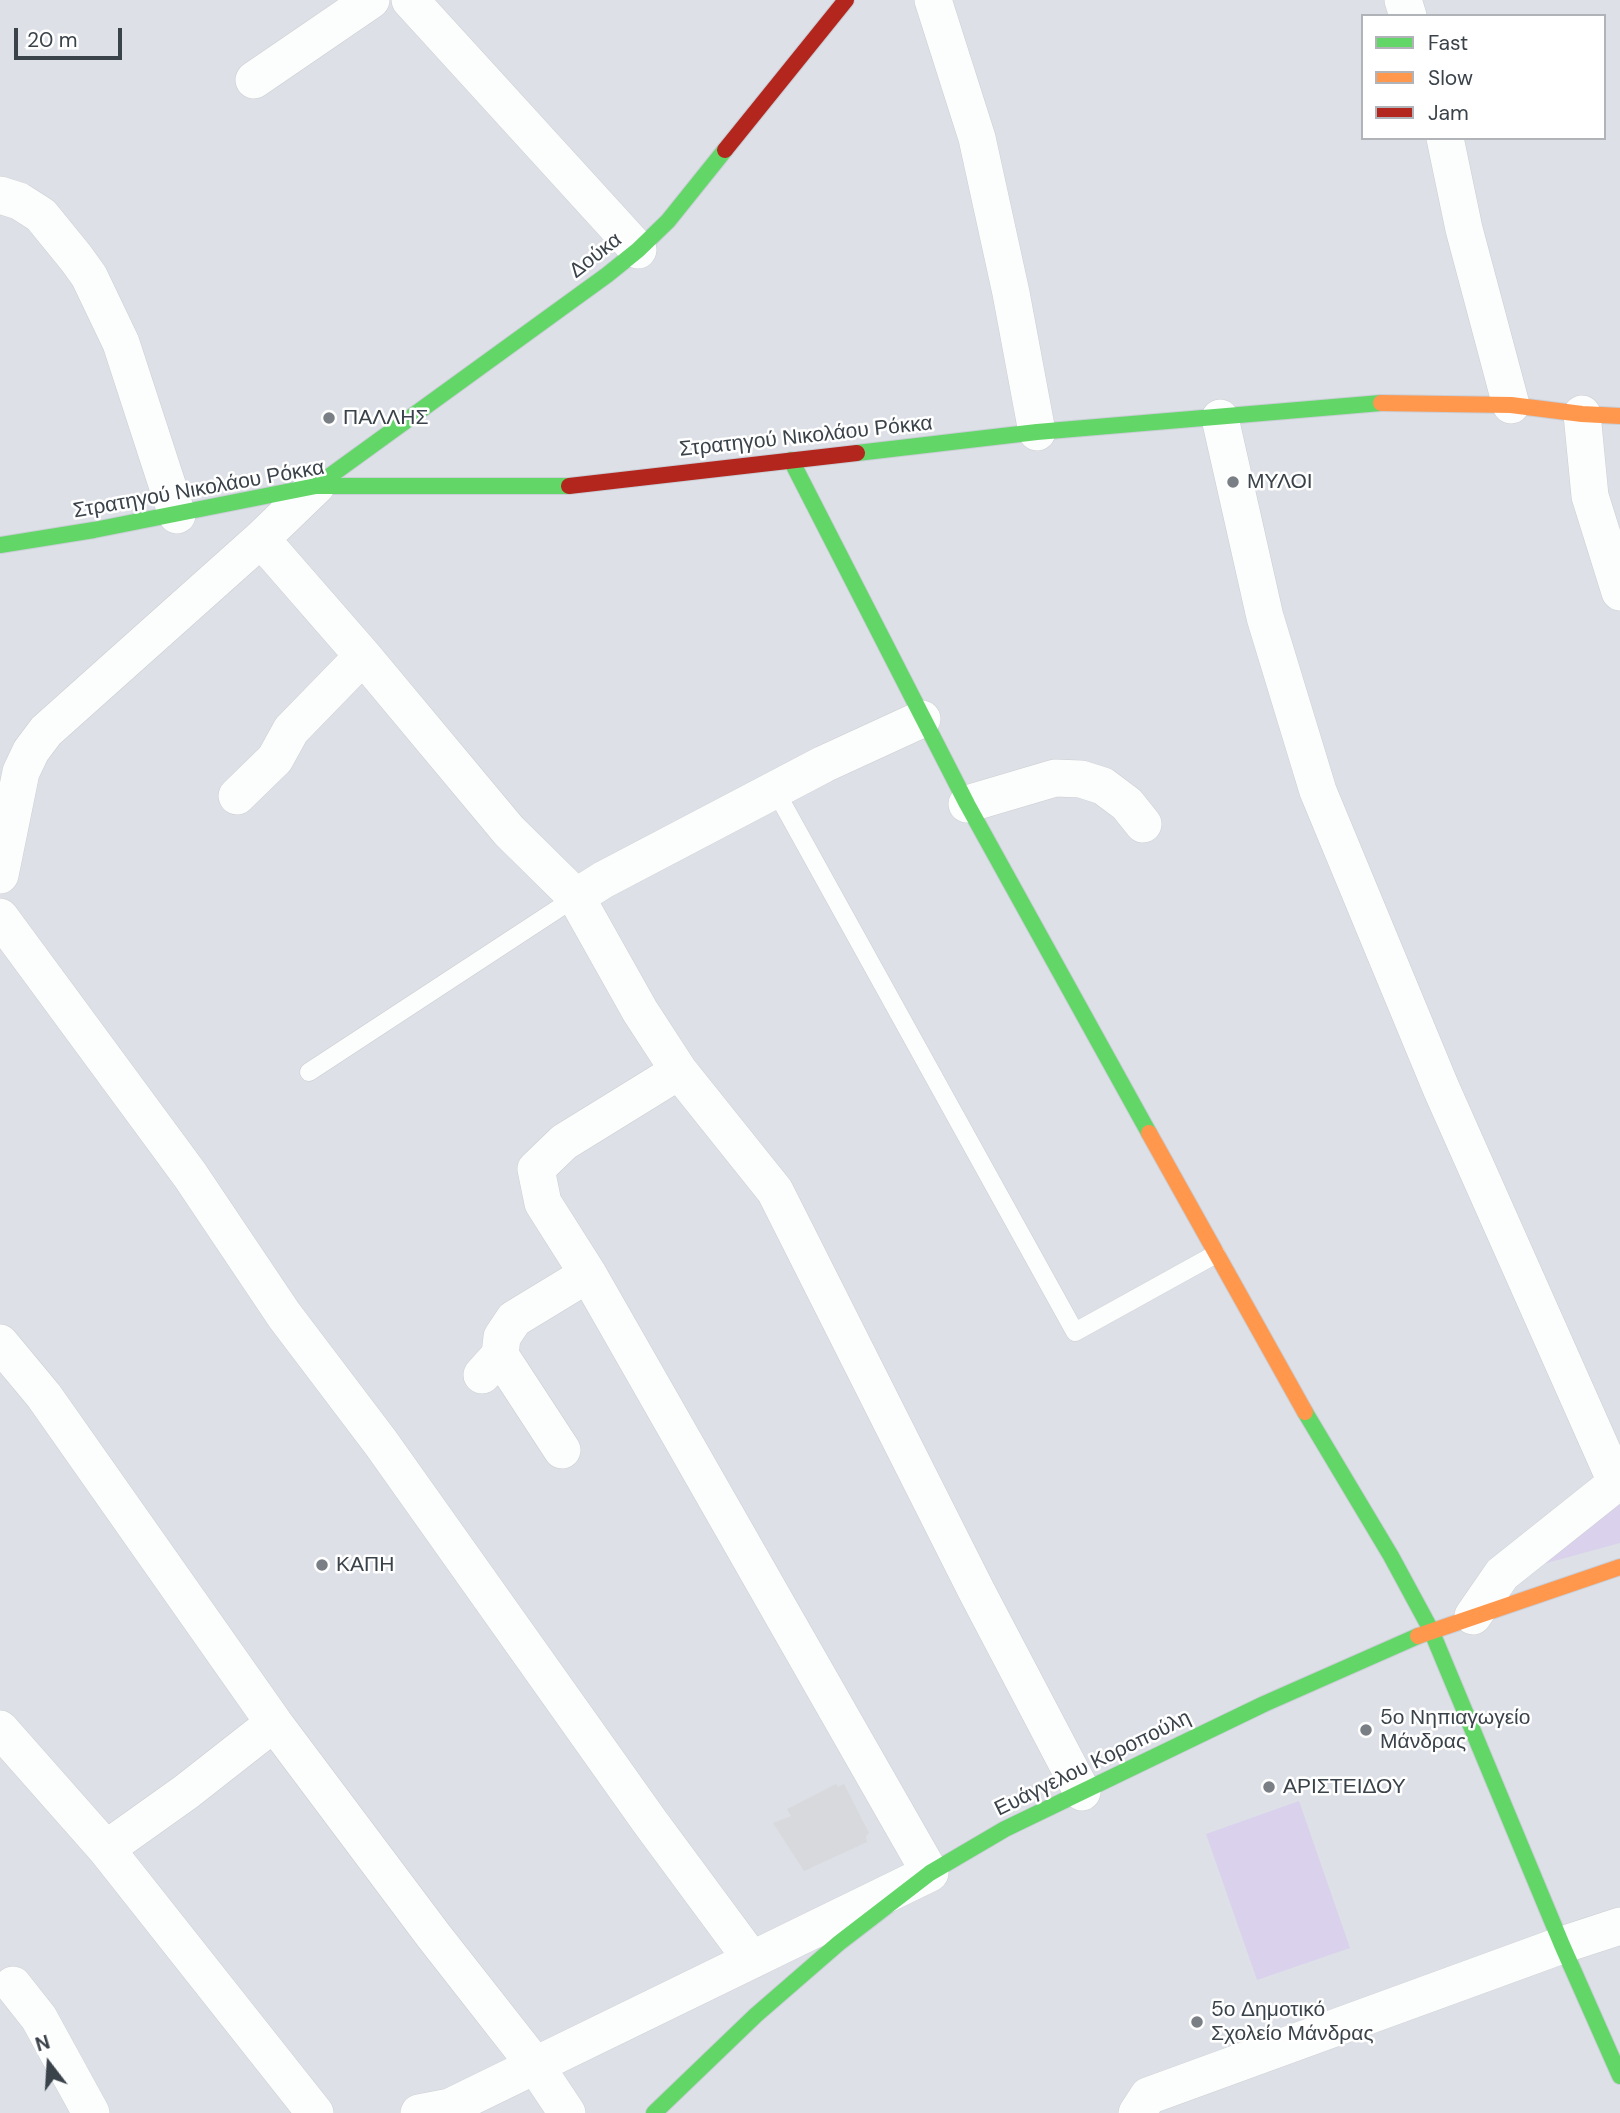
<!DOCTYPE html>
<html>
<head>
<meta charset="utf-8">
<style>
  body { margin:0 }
  #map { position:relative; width:1620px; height:2113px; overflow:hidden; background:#eef0f3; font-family:"DM Sans",sans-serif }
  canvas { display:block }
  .legend { position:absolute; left:1361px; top:14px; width:245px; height:126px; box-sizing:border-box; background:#fff; border:2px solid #b0b3b7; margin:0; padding:9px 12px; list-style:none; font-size:21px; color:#3a424a }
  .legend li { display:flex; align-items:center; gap:14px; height:35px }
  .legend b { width:35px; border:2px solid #b0b3b7 }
  .north { position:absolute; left:14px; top:2029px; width:70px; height:70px; -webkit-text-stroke:5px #fff; paint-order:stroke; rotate:343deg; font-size:19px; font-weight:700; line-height:28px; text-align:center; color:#3a424a }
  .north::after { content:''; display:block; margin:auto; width:24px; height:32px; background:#3a424a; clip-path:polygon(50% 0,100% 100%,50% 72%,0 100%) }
  .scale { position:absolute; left:14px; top:28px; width:108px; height:32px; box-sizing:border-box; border:4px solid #3a424a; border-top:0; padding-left:9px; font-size:21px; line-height:24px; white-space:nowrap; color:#3a424a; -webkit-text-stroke:5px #fff; paint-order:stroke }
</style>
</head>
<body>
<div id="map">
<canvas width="1620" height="2113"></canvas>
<ul class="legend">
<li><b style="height:9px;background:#63d668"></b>Fast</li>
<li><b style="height:9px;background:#ff974d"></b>Slow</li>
<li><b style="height:9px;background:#b3261e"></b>Jam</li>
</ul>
<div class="north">N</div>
<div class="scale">20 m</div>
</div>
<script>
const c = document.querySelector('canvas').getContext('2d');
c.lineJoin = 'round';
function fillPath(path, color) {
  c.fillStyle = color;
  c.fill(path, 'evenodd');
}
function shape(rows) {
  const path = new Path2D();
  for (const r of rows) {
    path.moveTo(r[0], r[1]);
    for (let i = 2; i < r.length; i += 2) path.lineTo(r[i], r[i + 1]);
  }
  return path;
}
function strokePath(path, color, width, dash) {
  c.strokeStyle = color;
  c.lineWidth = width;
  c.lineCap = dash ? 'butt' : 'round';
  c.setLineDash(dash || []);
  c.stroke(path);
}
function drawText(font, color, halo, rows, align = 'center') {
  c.font = font + ' "DM Sans",sans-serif';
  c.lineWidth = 5;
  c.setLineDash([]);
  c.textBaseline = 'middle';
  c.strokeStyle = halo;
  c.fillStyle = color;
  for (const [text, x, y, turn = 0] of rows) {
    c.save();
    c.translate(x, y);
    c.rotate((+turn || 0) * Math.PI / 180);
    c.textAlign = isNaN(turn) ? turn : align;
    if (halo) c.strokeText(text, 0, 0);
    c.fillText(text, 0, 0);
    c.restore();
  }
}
fillPath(shape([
  [0,0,1620,0,1620,2113,0,2113],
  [1363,16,1604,16,1604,138,1363,138]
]), '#dde1e7');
fillPath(shape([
  [1620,1496,1620,1543,1536,1566],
  [1299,1801,1350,1948,1257,1980,1206,1834]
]), '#dad1ec');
fillPath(shape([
  [836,1784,838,1787,844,1784,869,1833,866,1836,867,1842,804,1871,773,1823,791,1816,787,1809]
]), '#d7d9dd');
const lane = shape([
  [775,790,1075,1332,1216,1254],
  [309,1072,576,897]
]);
const street = shape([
  [410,0,638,250],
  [933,0,977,138,1011,293,1037,432],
  [1403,0,1408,16],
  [254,80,371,0],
  [1445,138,1464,229,1511,405],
  [0,195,19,201,41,215,76,258,89,276,121,343,177,515],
  [1582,414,1590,496,1620,592],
  [1220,418,1265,617,1318,791,1441,1088,1617,1484],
  [261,539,363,656,509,831,576,897,640,1011,679,1071,775,1191,977,1592,1082,1792],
  [237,796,275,759,291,730,363,656],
  [967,804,1055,778,1081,779,1103,786,1127,804,1143,824],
  [0,875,21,772,31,751,46,731,261,539,316,486],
  [576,897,603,880,824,764,922,719],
  [0,917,190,1175,284,1315,381,1443,650,1822,752,1960],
  [0,1343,44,1396,274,1723,433,1935,535,2065,567,2113],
  [500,1355,562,1450],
  [482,1375,500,1355,502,1337,514,1319,588,1274],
  [1473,1616,1502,1574,1620,1480],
  [0,1729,106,1849,315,2113],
  [106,1849,186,1792,274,1723],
  [13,1985,39,2018,91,2113],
  [419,2113,450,2107,930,1873,588,1274,543,1203,536,1169,564,1142,679,1071],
  [1137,2113,1148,2096,1562,1945,1620,1926]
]);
const fast = shape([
  [857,453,1037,432,1381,403],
  [791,460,967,804,1149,1133],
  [316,486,607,275,638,250,668,221,725,150],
  [0,545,94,530,316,486,569,486],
  [1305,1412,1391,1556,1431,1630,1562,1945,1620,2076],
  [654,2113,756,2015,839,1943,930,1873,1005,1829,1264,1704,1418,1636]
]);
const slow = shape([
  [1381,403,1511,405,1582,414,1620,416],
  [1149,1133,1305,1412],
  [1418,1636,1620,1567]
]);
const jam = shape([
  [725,150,846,0],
  [569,486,857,453]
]);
strokePath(lane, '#ccced1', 19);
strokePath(street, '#ccced1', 38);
strokePath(fast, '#caced6', 18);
strokePath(slow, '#caced6', 18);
strokePath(jam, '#caced6', 18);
strokePath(lane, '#fcfdfd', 18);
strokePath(street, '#fcfdfd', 37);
strokePath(fast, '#63d668', 16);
strokePath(slow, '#ff974d', 16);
strokePath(jam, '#b3261e', 16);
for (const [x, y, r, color] of [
  [329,418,7,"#797f85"],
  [1233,482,7,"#797f85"],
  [322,1565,7,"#797f85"],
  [1366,1730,7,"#797f85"],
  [1269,1787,7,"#797f85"],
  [1197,2022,7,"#797f85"]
]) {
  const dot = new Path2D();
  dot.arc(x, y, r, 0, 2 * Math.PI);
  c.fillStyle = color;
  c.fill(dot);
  strokePath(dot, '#fff', 2.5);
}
drawText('21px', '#3a424a', '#fff', [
  ["Δούκα",596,256,-38],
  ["Στρατηγού Νικολάου Ρόκκα",806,437,-6],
  ["Στρατηγού Νικολάου Ρόκκα",199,490,-10],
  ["Ευάγγελου Κοροπούλη",1093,1764,-26]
]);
drawText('21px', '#3a424a', '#fff', [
  ["ΠΑΛΛΗΣ",343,418],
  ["ΜΥΛΟΙ",1247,482],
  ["ΚΑΠΗ",336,1565],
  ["5ο Νηπιαγωγείο",1380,1718],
  ["Μάνδρας",1380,1742],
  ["ΑΡΙΣΤΕΙΔΟΥ",1283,1787],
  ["5ο Δημοτικό",1211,2010],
  ["Σχολείο Μάνδρας",1211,2034]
], 'left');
</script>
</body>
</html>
